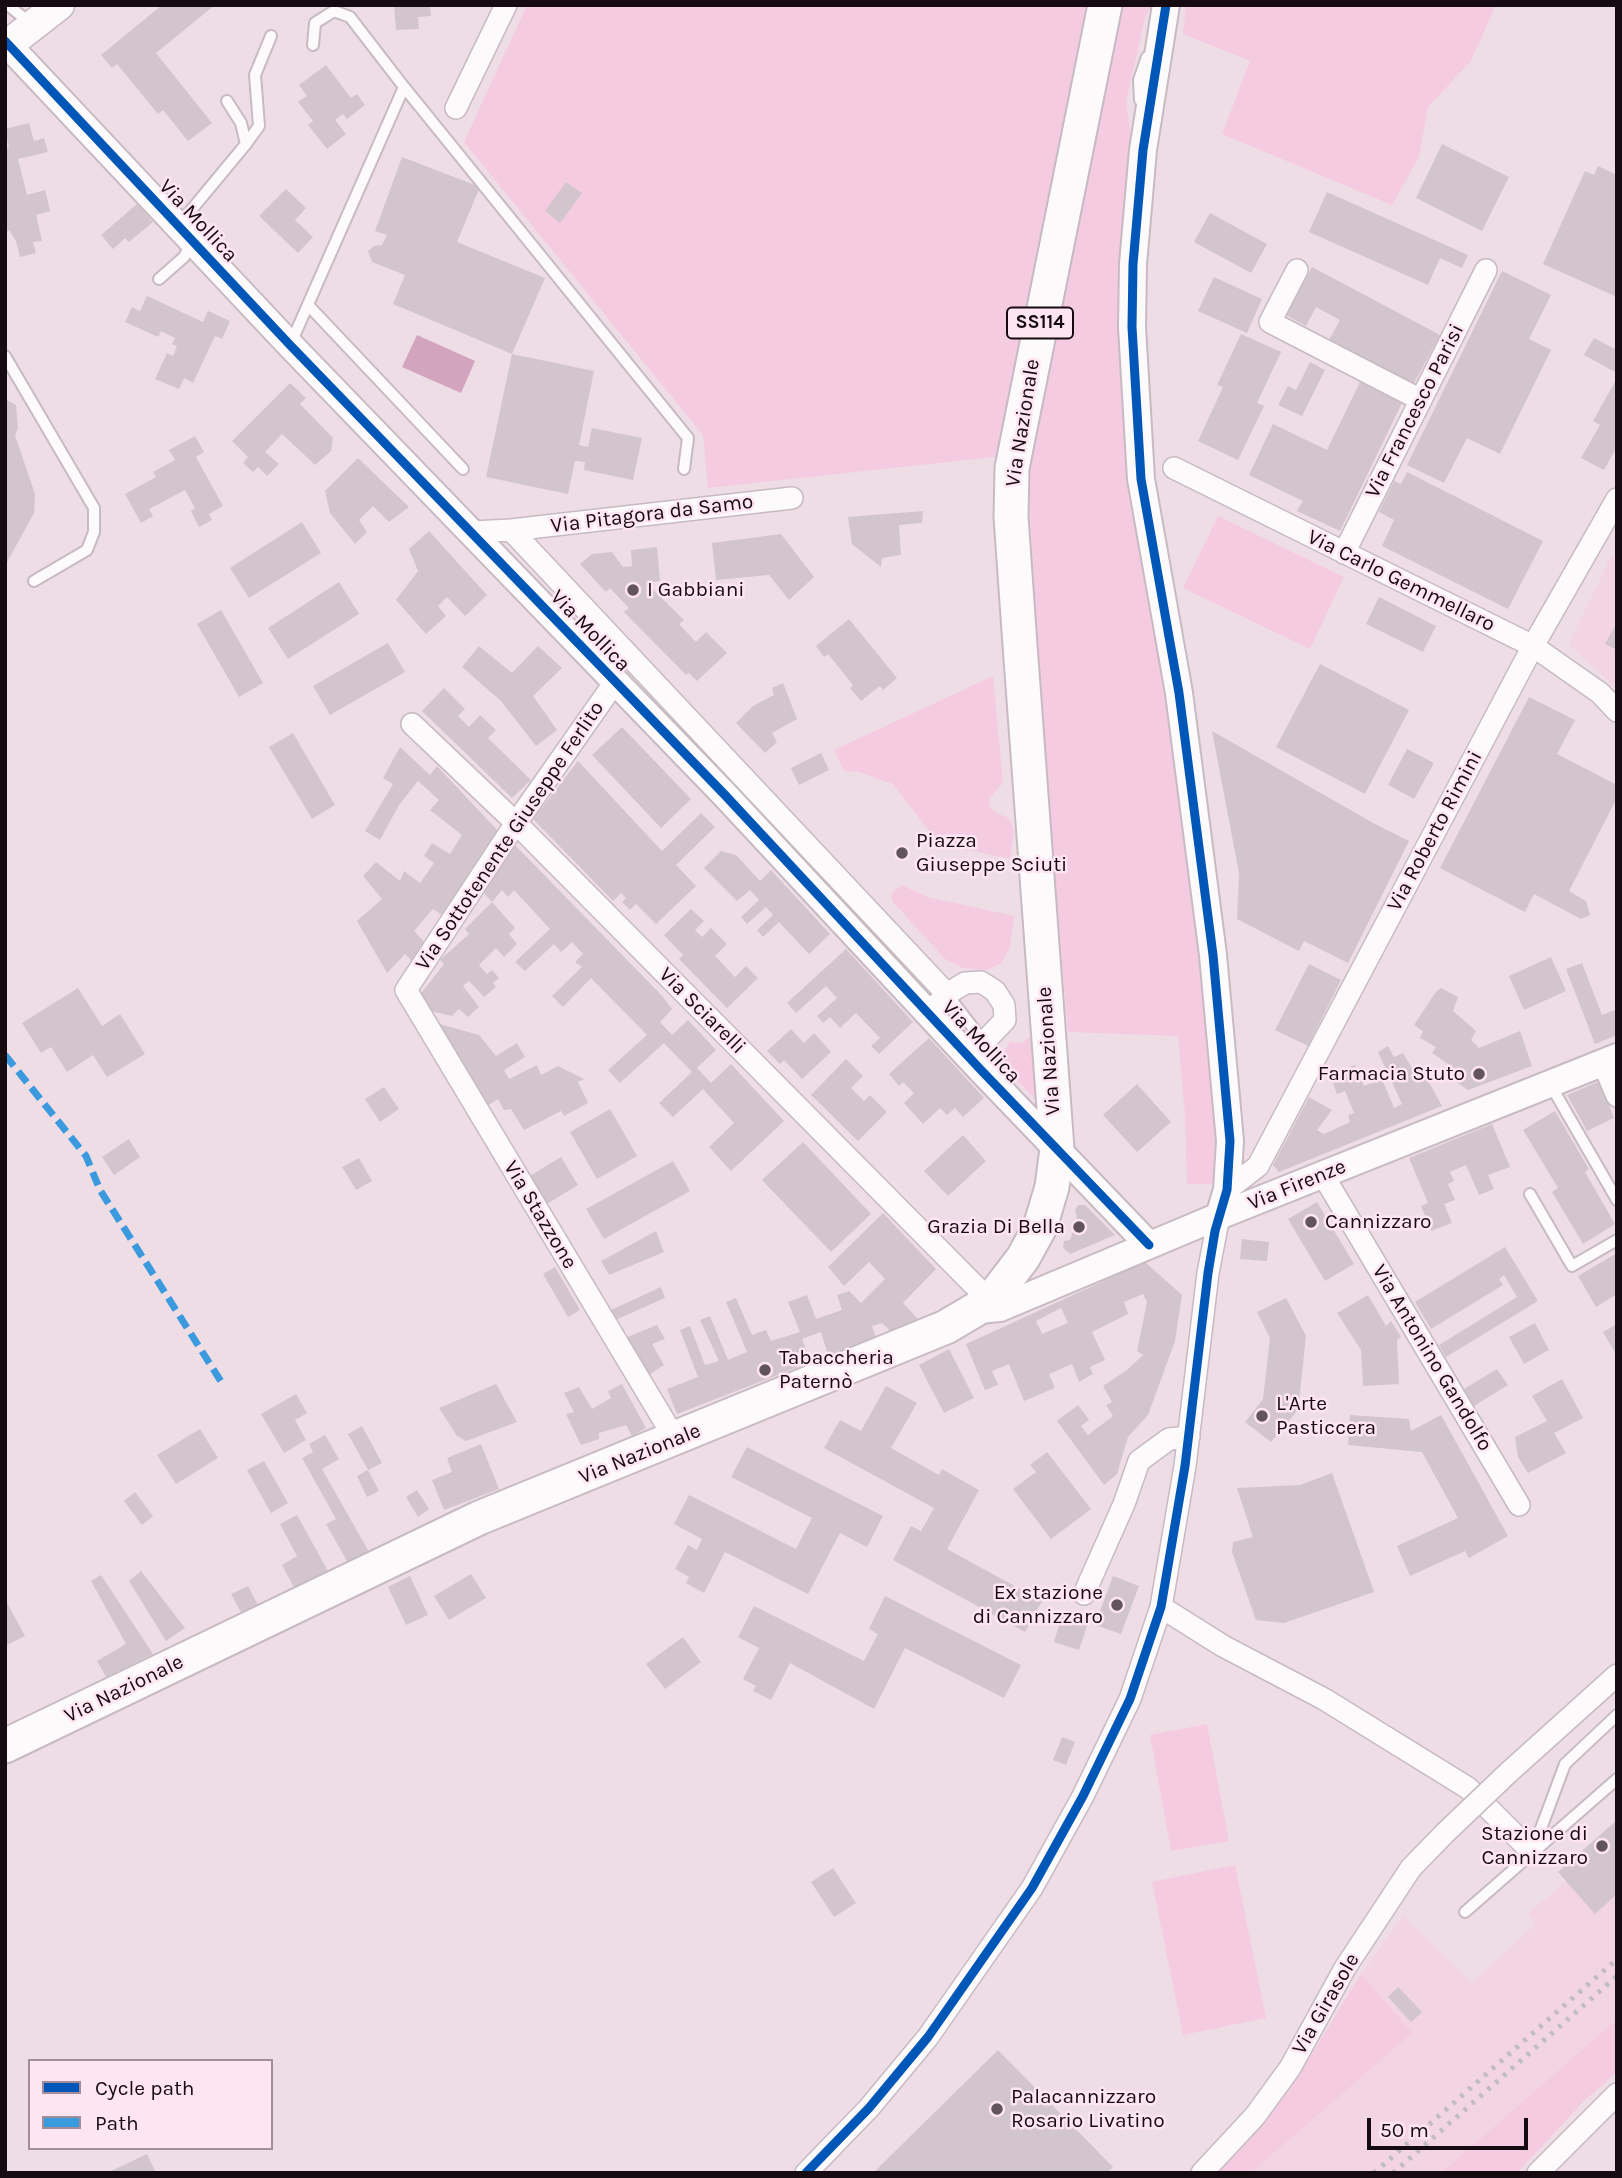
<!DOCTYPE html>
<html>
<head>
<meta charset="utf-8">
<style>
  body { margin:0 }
  #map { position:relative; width:1622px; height:2178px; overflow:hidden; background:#efdde6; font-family:Karla,sans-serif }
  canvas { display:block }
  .frame { position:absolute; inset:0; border:7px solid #150b10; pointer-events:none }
  .legend { position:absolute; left:28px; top:2059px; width:245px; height:91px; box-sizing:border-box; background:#ffe5f2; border:2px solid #a18e98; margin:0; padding:9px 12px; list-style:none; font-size:21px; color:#150b10 }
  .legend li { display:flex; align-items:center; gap:14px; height:35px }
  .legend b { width:35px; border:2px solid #a18e98 }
  .scale { position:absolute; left:1367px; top:2118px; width:161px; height:32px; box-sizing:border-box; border:4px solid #150b10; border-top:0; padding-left:9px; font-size:21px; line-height:24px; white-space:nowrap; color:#150b10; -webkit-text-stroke:5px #ffe5f2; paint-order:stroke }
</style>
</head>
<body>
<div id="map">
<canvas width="1622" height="2178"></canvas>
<div class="frame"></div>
<ul class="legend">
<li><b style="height:9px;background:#0057b8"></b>Cycle path</li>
<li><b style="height:9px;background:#3b99de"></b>Path</li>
</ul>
<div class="scale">50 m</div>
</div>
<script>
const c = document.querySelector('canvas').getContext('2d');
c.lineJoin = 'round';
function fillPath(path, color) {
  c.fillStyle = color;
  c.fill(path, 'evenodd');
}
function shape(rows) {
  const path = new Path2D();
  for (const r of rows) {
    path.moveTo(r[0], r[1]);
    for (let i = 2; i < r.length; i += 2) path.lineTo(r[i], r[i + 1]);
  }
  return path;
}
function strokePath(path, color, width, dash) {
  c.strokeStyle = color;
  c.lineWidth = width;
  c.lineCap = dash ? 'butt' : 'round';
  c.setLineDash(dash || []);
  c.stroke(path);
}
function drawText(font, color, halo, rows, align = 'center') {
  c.font = font + ' Karla,sans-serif';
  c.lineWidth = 5;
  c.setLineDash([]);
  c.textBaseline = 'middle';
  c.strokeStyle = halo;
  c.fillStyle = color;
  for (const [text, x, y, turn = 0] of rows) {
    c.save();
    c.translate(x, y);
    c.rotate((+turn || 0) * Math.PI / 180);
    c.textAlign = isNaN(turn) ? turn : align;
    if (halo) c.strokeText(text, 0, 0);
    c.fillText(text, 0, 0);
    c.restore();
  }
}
fillPath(shape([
  [1611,556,1617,557,1617,689,1569,644],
  [1617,1820,1617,2019,1441,2173,1251,2173,1411,2033,1361,1974,1403,1916,1472,1983,1536,1924,1528,1914,1566,1881]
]), '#f2d4e3');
fillPath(shape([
  [527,5,1092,5,1003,456,708,488,703,435,464,142],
  [1119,5,1152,5,1145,18,1126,102,1134,156,1123,304,1216,1079,1214,1184,1187,1184,1185,1115,1178,1036,1068,1032,1041,720,1028,473,1043,374],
  [1186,5,1496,5,1471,61,1428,107,1419,157,1392,205,1222,134,1250,61,1183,34],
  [1218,516,1344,577,1310,649,1183,588],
  [993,676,1003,783,990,797,989,806,996,813,1007,817,1011,822,1014,831,1010,859,952,846,933,836,893,784,859,772,844,771,834,750],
  [902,885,927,897,1014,916,1010,948,1001,963,988,970,963,968,945,959,892,901,892,893],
  [1039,1029,1043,1107,1003,1066,1001,1057,1010,1042,1022,1043],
  [1207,1724,1229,1841,1171,1851,1150,1735],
  [1235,1865,1266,2018,1183,2035,1152,1882],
  [1361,1974,1412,2033,1251,2173,1218,2173,1260,2128,1291,2088],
  [1617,2019,1617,2072,1584,2101,1517,2173,1441,2173]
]), '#f4cbe1');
fillPath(shape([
  [417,335,475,361,461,393,402,367]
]), '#d2a4bd');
fillPath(shape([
  [162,5,215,5,156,53,212,123,188,141,163,110,158,114,117,64,112,68,101,55],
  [394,5,430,5,431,16,418,17,419,29,396,30],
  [326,65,351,98,357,94,365,105,347,119,343,114,335,120,346,134,327,149,308,125,313,121,298,102,307,96,299,85],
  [29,123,34,141,44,138,48,152,18,159,27,195,45,190,50,211,36,215,42,241,33,242,36,253,20,257,16,241,9,230,5,233,5,149,9,148,5,129],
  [1442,144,1509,177,1482,231,1416,198],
  [402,157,480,187,457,242,545,278,512,354,393,304,405,275,372,262,368,251,374,246,382,245,387,235,375,231],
  [1598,166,1617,175,1617,297,1543,264,1585,171,1594,175],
  [566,182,582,193,560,223,545,211],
  [286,189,306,208,295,220,313,237,298,253,259,216],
  [1327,192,1468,255,1462,268,1440,258,1428,285,1309,232],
  [137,204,153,222,129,242,125,238,113,249,101,235],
  [1210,213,1267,244,1251,273,1194,242],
  [1312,267,1440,335,1413,385,1329,340,1340,320,1316,307,1306,326,1286,315],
  [1502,271,1551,295,1529,339,1551,350,1500,454,1467,438,1444,483,1407,465],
  [1214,277,1262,299,1247,333,1198,311],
  [147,296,203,322,208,311,230,321,222,339,215,336,193,383,184,378,179,389,155,379,167,353,173,356,177,346,172,344,175,338,161,331,158,337,125,322,132,307,140,311],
  [1241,334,1281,352,1257,403,1264,406,1238,460,1198,441,1223,387,1217,385],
  [1594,338,1617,350,1617,373,1584,355],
  [512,354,594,371,579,445,588,447,592,428,642,438,633,480,584,470,585,462,575,461,568,494,486,477],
  [1310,362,1325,370,1302,416,1278,405,1288,386,1296,390],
  [1617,378,1617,447,1604,470,1581,458,1600,425,1593,421],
  [1360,382,1402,403,1340,531,1297,511,1303,501,1249,475,1273,424,1327,450],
  [290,383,306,398,300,404,333,438,331,451,315,465,282,434,265,452,279,464,267,476,258,467,253,472,243,463,248,457,232,441],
  [5,399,16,405,18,428,15,435,35,494,34,513,5,566],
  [195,436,204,452,196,457,223,506,209,514,212,520,199,527,191,511,195,508,185,490,149,509,153,516,141,523,125,494,156,477,153,472,175,460,169,450],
  [358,458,409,507,389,522,373,506,359,520,367,532,355,544,330,513,325,491],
  [1407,472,1543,541,1508,609,1382,546,1394,520,1379,512,1394,481,1401,484],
  [923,511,922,523,899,525,901,555,882,558,881,567,852,544,848,517],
  [302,522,321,553,249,598,230,568],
  [429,531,487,595,465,616,447,597,438,606,446,616,426,634,396,600,418,571,409,549],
  [781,534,814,577,789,600,769,575,716,580,712,543],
  [657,547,660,581,646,583,684,620,679,624,696,642,706,632,727,653,697,681,689,673,686,675,624,612,629,608,610,588,606,592,580,564,592,554,612,552,623,567,632,566,631,550],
  [339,582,359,614,288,659,268,628],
  [1379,597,1436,626,1423,652,1366,624],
  [221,610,263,683,239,697,197,624],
  [849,619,897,678,883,690,880,686,861,701,850,688,853,685,828,654,824,657,816,646],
  [1617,622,1617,650,1605,644],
  [388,643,405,672,330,715,313,686],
  [479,646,512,673,538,646,562,668,533,696,557,730,536,746,501,701,462,667],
  [1320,664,1409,710,1365,794,1276,747],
  [783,683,797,719,772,733,777,742,765,753,736,723,753,706,774,695,772,688],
  [444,688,465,709,458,716,469,727,480,715,496,730,488,738,531,780,512,798,422,711],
  [1529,697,1575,720,1557,754,1617,785,1617,798,1569,891,1586,901,1590,915,1581,919,1534,894,1525,912,1440,868],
  [622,727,691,799,661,828,592,755],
  [1212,731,1375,824,1409,841,1348,963,1304,941,1299,951,1237,919,1239,873],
  [293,733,335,805,312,819,269,747],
  [400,747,430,775,437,766,500,833,445,917,433,909,414,931,428,946,412,961,405,954,387,973,357,921,382,899,363,876,376,862,400,881,404,871,420,883,434,863,424,856,432,843,450,854,462,835,430,810,439,800,418,781,399,805,380,840,365,831,393,784,383,778],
  [1407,749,1434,763,1414,799,1388,785],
  [821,753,829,770,799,785,791,768],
  [578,761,662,851,701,813,715,827,676,865,696,886,656,924,636,904,630,910,622,902,626,898,621,893,613,901,533,819],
  [515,845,663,997,672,1009,660,1022,672,1035,688,1020,716,1050,697,1068,711,1083,731,1064,784,1121,731,1171,709,1147,734,1123,703,1089,673,1117,659,1103,692,1072,664,1043,620,1083,608,1070,647,1035,591,978,563,1007,552,996,582,967,575,962,583,954,572,942,561,952,554,944,525,971,515,962,550,929,514,890,508,897,502,890,492,902,482,891],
  [721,851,736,855,760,881,771,870,830,934,809,954,779,922,763,937,757,930,773,915,766,907,747,924,741,917,759,900,750,890,737,901,704,868],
  [492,902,515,928,509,934,517,944,504,957,496,948,479,965,487,974,492,970,499,978,493,983,496,987,484,997,469,981,463,986,479,1007,468,1017,459,1009,452,1016,430,1011,420,995,444,964,440,960,469,934,465,929],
  [691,909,704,921,695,930,702,937,711,928,727,944,715,956,735,977,746,966,758,978,727,1008,679,959,683,955,664,935],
  [846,949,913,1022,879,1054,871,1046,880,1038,856,1013,840,1028,830,1017,823,1023,817,1016,837,998,826,986,796,1013,787,1003],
  [1551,957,1566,991,1524,1010,1509,976],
  [1582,963,1602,1015,1617,1009,1617,1035,1595,1044,1566,969],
  [1309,964,1341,980,1308,1046,1275,1030],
  [78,988,102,1026,120,1014,145,1054,107,1077,93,1055,67,1072,51,1047,41,1053,22,1023],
  [1441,988,1458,997,1453,1011,1476,1031,1471,1040,1479,1048,1520,1031,1532,1066,1468,1090,1446,1075,1451,1066,1432,1053,1436,1047,1420,1038,1423,1031,1414,1025,1435,993],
  [436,1023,479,1035,496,1056,517,1043,525,1057,504,1070,509,1079,537,1065,541,1075,558,1066,584,1079,578,1082,588,1103,564,1116,561,1111,524,1130,511,1109,504,1110,498,1099,487,1106],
  [791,1029,804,1043,814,1033,831,1052,802,1079,784,1060,780,1064,767,1051],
  [929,1038,984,1098,963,1117,955,1108,947,1115,940,1108,923,1124,904,1103,914,1093,903,1082,899,1086,889,1074],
  [1388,1046,1394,1057,1403,1053,1419,1080,1426,1077,1442,1106,1279,1172,1273,1165,1309,1097,1332,1110,1317,1130,1324,1134,1350,1122,1348,1115,1354,1113,1345,1091,1337,1094,1330,1075,1355,1065,1364,1086,1382,1079,1394,1108,1402,1104,1378,1052],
  [846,1059,863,1076,851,1088,864,1101,870,1095,887,1112,858,1141,811,1095],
  [1600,1081,1614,1118,1587,1131,1567,1095],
  [1137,1084,1171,1122,1137,1152,1103,1115],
  [384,1087,399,1109,380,1122,365,1099],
  [610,1109,637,1156,597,1179,570,1132],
  [1555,1111,1589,1169,1585,1172,1615,1224,1583,1244,1552,1192,1558,1188,1523,1130],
  [1492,1124,1510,1167,1488,1175,1494,1189,1479,1195,1466,1165,1450,1172,1454,1181,1448,1184,1455,1200,1444,1204,1452,1223,1431,1231,1421,1206,1428,1203,1409,1158],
  [963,1135,986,1161,948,1196,924,1171],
  [129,1139,140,1157,114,1175,102,1157],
  [803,1142,871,1214,831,1252,762,1180],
  [561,1157,578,1185,545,1205,528,1177],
  [359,1158,372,1181,356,1190,342,1167],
  [673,1161,690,1191,604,1239,586,1209],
  [1317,1202,1354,1264,1325,1281,1288,1219],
  [1078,1205,1085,1205,1115,1235,1070,1254,1063,1248,1064,1241,1070,1240,1077,1218,1075,1210],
  [883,1213,936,1269,903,1303,919,1320,890,1331,882,1323,872,1326,876,1337,828,1355,821,1332,802,1339,811,1362,677,1414,667,1389,698,1377,680,1330,690,1326,705,1365,719,1361,700,1320,710,1316,728,1360,747,1352,726,1302,736,1298,752,1335,766,1330,771,1341,800,1332,788,1302,807,1295,816,1319,842,1310,837,1295,849,1291,861,1303,885,1279,869,1262,844,1286,828,1267],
  [656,1231,664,1252,609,1275,601,1261],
  [1242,1239,1269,1242,1267,1261,1240,1259],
  [1505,1247,1538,1301,1446,1357,1439,1345,1517,1297,1504,1275,1499,1279,1503,1285,1431,1329,1415,1302],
  [1617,1253,1617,1294,1596,1307,1578,1276],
  [1145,1262,1182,1295,1175,1341,1148,1415,1128,1437,1117,1474,1104,1485,1057,1421,1078,1405,1089,1420,1081,1426,1088,1435,1113,1416,1106,1405,1112,1402,1103,1386,1127,1370,1143,1355,1137,1351,1147,1302,1143,1294,1124,1302,1128,1314,1092,1332,1105,1360,1090,1367,1093,1374,1079,1382,1072,1364,1049,1374,1055,1388,1024,1401,1009,1364,992,1371,998,1385,985,1390,966,1344],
  [1061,1308,1068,1323,1042,1334,1036,1321],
  [555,1267,580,1310,568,1317,543,1274],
  [661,1287,665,1298,613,1321,609,1311],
  [1368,1295,1386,1326,1391,1321,1401,1337,1397,1340,1399,1384,1363,1386,1361,1350,1337,1313],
  [1286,1298,1306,1336,1298,1410,1271,1442,1245,1422,1263,1399,1270,1338,1257,1312],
  [1535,1323,1549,1350,1524,1364,1509,1337],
  [1617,1324,1617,1356,1603,1332],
  [657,1325,665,1339,652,1344,664,1365,647,1376,625,1338],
  [949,1349,974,1398,944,1413,919,1365],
  [1497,1369,1508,1385,1474,1406,1464,1389],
  [1562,1379,1583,1418,1554,1433,1566,1453,1528,1473,1518,1457,1515,1437,1547,1421,1532,1396],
  [496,1384,517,1422,466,1441,457,1436,439,1408],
  [622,1384,646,1428,632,1436,626,1425,599,1433,599,1439,581,1445,566,1414,574,1412,564,1393,579,1387,592,1409,611,1398,608,1391],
  [886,1386,917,1403,891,1448,939,1475,942,1469,979,1490,947,1549,1042,1601,1025,1632,893,1560,911,1526,921,1531,934,1508,824,1448,840,1420,861,1431],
  [296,1394,307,1413,295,1420,306,1440,284,1453,261,1414],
  [1350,1415,1409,1419,1411,1431,1441,1415,1508,1536,1469,1558,1465,1551,1410,1576,1397,1546,1458,1518,1422,1452,1348,1445],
  [362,1426,382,1463,368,1470,379,1491,367,1497,357,1476,368,1470,348,1434],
  [200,1429,218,1458,176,1484,157,1455],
  [325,1435,339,1459,322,1469,369,1552,348,1563,326,1524,336,1519,302,1458,313,1452,309,1444],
  [481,1444,499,1489,444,1510,432,1480,452,1472,447,1458],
  [747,1447,883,1516,867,1547,840,1533,808,1594,725,1552,704,1593,686,1583,689,1577,675,1569,688,1545,697,1550,702,1539,674,1524,689,1495,796,1549,812,1518,731,1477],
  [1047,1452,1091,1509,1051,1539,1013,1489,1036,1472,1030,1465],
  [264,1461,288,1503,271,1513,247,1470],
  [1332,1473,1374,1592,1284,1623,1256,1620,1232,1552,1233,1542,1253,1537,1237,1488,1300,1485],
  [417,1490,429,1509,418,1517,406,1497],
  [135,1492,153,1516,142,1525,124,1501],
  [297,1515,328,1571,295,1589,282,1565,297,1556,280,1524],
  [141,1571,185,1628,166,1641,129,1581],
  [471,1574,486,1598,449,1620,434,1596],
  [101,1575,153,1654,106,1677,97,1661,126,1644,91,1581],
  [410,1576,428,1615,406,1625,388,1587],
  [1113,1576,1139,1586,1121,1634,1095,1625],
  [248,1586,259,1607,243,1616,231,1594],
  [885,1596,1021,1665,1004,1698,905,1648,874,1709,790,1663,771,1700,753,1691,756,1686,743,1679,759,1648,738,1637,754,1606,864,1661,878,1634,869,1629],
  [5,1599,25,1636,5,1646],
  [1062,1615,1088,1623,1079,1650,1054,1642],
  [683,1637,701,1662,665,1689,646,1664],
  [1062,1737,1075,1742,1066,1765,1053,1760],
  [1617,1820,1617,1894,1595,1914,1558,1872],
  [833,1868,856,1903,834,1917,811,1882],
  [1398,1987,1422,2012,1411,2022,1388,1997],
  [998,2050,1113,2167,1107,2173,873,2173],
  [147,2154,156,2173,107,2173]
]), '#d3c5cc');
const service = shape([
  [8,5,30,23],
  [313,45,315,23,334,11,350,17,404,87],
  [1140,100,1139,80,1147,57],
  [246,144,259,126,255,75,271,36],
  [178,226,246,144,241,123,227,101],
  [159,279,184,257,192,241],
  [309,306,463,469],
  [291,343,404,87,688,438,684,469],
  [5,356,94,508,94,532,87,550,34,581],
  [947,994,984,1042],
  [1550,1084,1617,1200],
  [1530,1194,1572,1266,1617,1240],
  [1533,1850,1565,1764,1617,1715],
  [1465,1912,1617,1779]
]);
const minor = shape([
  [456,108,506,5],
  [1297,270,1270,322,1421,400],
  [1174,468,1533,646,1600,693,1617,711],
  [511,530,792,498],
  [473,532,511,530,947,994,930,1012],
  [1344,553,1486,270],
  [615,682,516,823,406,990,675,1439],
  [412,724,516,823,990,1301],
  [947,994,965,983,981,982,995,991,1004,1005,1005,1020,984,1042,979,1054,980,1069],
  [1603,1063,1617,1096],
  [1323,1175,1519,1505],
  [1227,1190,1258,1166,1533,646,1617,499],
  [1084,1594,1124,1504,1139,1461,1169,1439,1189,1437],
  [1161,1607,1223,1646,1324,1699,1468,1788,1532,1852],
  [1508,1773,1617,1675],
  [806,2173,869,2108,928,2037,1032,1888,1083,1796,1130,1699,1161,1607,1185,1466,1208,1273,1219,1216],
  [1202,2173,1255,2116,1290,2068,1345,1968,1411,1868,1445,1833],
  [1538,2173,1617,2094]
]);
const tertiary = shape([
  [1166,5,1143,150,1133,264,1132,327,1141,479,1179,693,1213,955,1230,1141,1227,1190,1219,1216],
  [8,45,290,345,724,794,980,1069,1149,1245],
  [978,1310,1000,1308,1219,1216,1617,1057]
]);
const secondary = shape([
  [5,47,59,5]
]);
const primary = shape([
  [5,1746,479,1518,946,1327,990,1301,1023,1258,1040,1227,1052,1187,1057,1149,1020,645,1011,517,1012,468,1105,5]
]);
strokePath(service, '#c8bac2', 14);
strokePath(minor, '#c8bac2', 24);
strokePath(tertiary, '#c8bac2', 30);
strokePath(secondary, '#c8bac2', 33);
strokePath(primary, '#c8bac2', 37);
strokePath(service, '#fdfafb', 10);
strokePath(minor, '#fdfafb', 21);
strokePath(tertiary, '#fdfafb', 26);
strokePath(secondary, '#fdfafb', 30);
strokePath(primary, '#fdfafb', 33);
strokePath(shape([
  [1374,2173,1617,1959],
  [1393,2173,1617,1976]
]), '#c1bdbf', 5, [3.5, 7]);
const minorBridge = shape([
  [1445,1833,1508,1773]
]);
strokePath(minorBridge, '#c8bac2', 24, []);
strokePath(minorBridge, '#fdfafb', 21);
strokePath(shape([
  [5,1055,86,1156,100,1190,222,1383]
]), '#3b99de', 7, [14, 7]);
strokePath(shape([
  [5,41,290,345,724,794,980,1069,1149,1245],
  [806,2173,869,2108,928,2037,1032,1888,1083,1796,1130,1699,1161,1607,1185,1466,1208,1273,1215,1231,1227,1190,1230,1141,1213,955,1179,693,1141,479,1132,327,1133,264,1143,150,1166,5]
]), '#0057b8', 9);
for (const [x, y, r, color] of [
  [633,590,7,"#61545b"],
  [902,853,7,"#61545b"],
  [1479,1074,7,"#61545b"],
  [1311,1222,7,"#61545b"],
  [1079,1227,7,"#61545b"],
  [765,1370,7,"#61545b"],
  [1262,1416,7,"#61545b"],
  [1117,1605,7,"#61545b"],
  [1602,1846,7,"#61545b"],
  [997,2109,7,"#61545b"]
]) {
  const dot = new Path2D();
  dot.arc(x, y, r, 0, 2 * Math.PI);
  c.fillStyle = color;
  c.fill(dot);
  strokePath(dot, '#ffe5f2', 2.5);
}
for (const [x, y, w] of [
  [1040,323,66]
]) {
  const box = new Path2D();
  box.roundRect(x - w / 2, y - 15.5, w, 31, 5);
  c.fillStyle = '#ffe5f2';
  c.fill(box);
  strokePath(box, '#150b10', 2);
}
drawText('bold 19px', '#150b10', null, [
  ["SS114",1040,323]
]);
drawText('21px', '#150b10', '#ffe5f2', [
  ["Via Mollica",198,221,47],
  ["Via Francesco Parisi",1415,411,-63],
  ["Via Nazionale",1023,423,-81],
  ["Via Pitagora da Samo",652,514,-7],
  ["Via Carlo Gemmellaro",1401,581,26],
  ["Via Mollica",590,631,46],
  ["Via Roberto Rimini",1435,831,-62],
  ["Via Sottotenente Giuseppe Ferlito",510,836,-56],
  ["Via Sciarelli",702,1011,45],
  ["Via Mollica",981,1042,47],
  ["Via Nazionale",1049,1051,-94],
  ["Via Firenze",1297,1185,-22],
  ["Via Stazzone",540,1215,59],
  ["Via Antonino Gandolfo",1432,1358,59],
  ["Via Nazionale",640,1454,-22],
  ["Via Nazionale",124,1689,-26],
  ["Via Girasole",1326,2004,-60]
]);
drawText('21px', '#150b10', '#ffe5f2', [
  ["I Gabbiani",647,590],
  ["Piazza",916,841],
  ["Giuseppe Sciuti",916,865],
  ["Farmacia Stuto",1465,1074,"right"],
  ["Cannizzaro",1325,1222],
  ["Grazia Di Bella",1065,1227,"right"],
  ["Tabaccheria",779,1358],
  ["Paternò",779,1382],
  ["L'Arte",1276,1404],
  ["Pasticcera",1276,1428],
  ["Ex stazione",1103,1593,"right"],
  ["di Cannizzaro",1103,1617,"right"],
  ["Stazione di",1588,1834,"right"],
  ["Cannizzaro",1588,1858,"right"],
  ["Palacannizzaro",1011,2097],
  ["Rosario Livatino",1011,2121]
], 'left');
</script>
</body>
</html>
